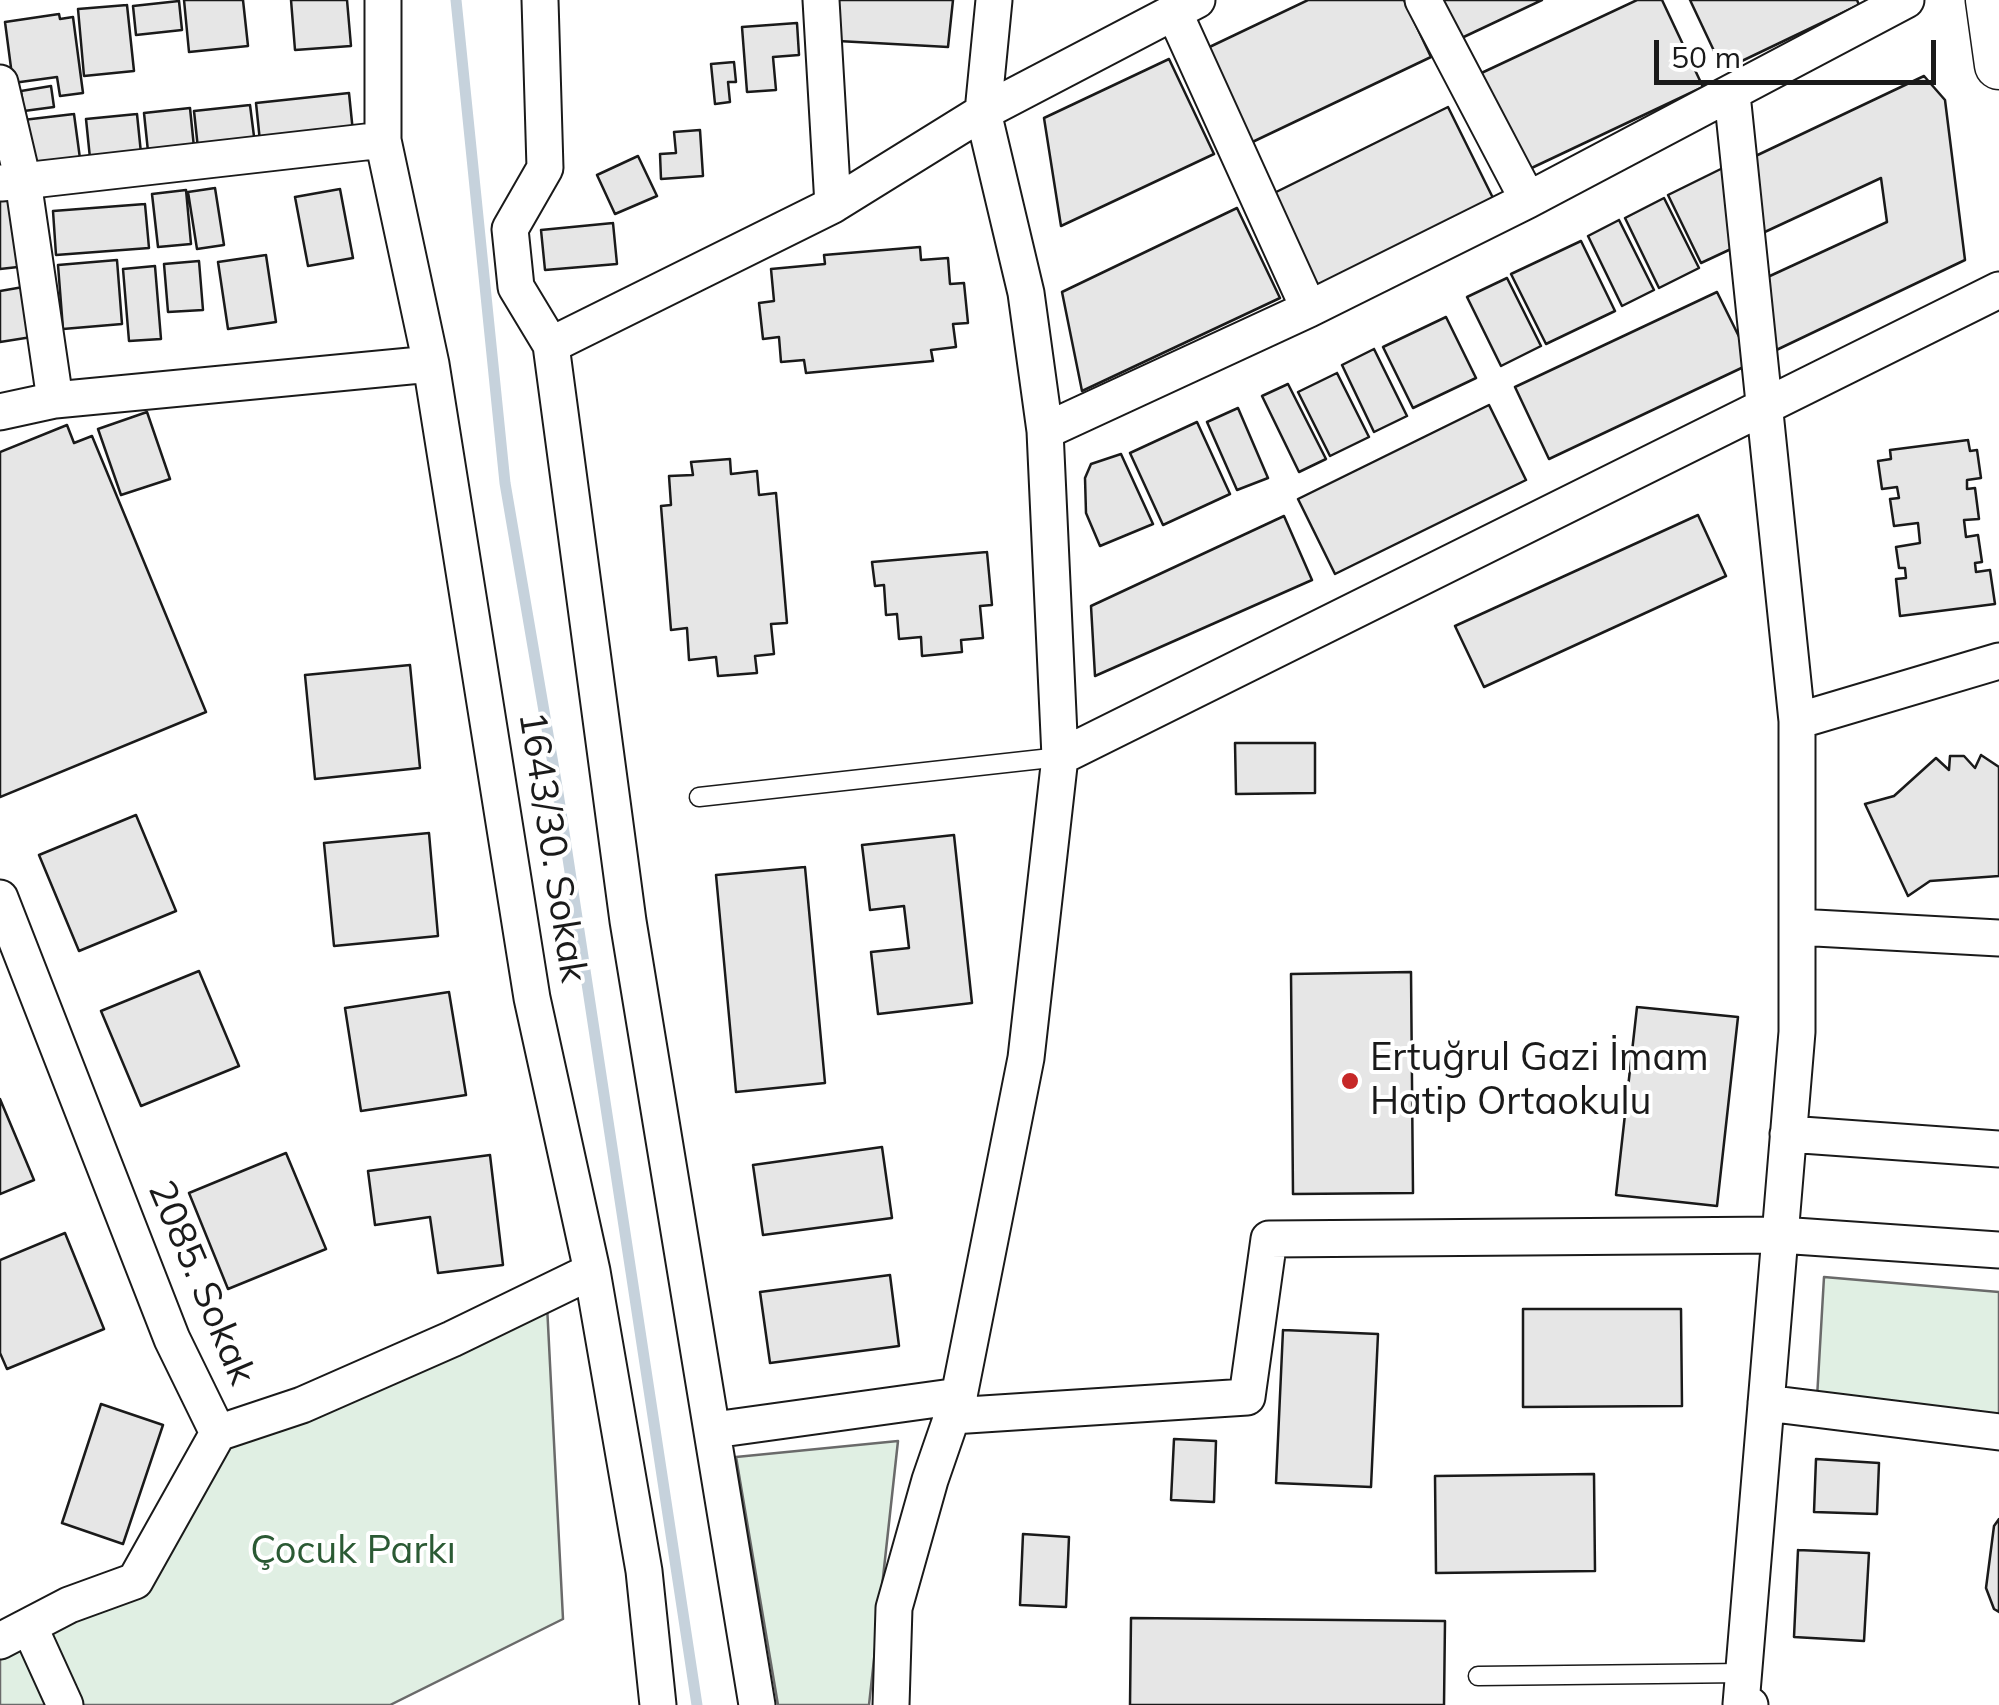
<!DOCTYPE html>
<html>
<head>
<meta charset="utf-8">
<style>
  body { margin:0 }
  #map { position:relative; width:1999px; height:1705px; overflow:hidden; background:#fff; font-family:Mulish,sans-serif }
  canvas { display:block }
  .scale { position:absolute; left:1654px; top:40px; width:282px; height:45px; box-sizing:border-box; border:5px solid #1a1a1a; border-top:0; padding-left:12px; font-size:30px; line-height:35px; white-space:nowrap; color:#1a1a1a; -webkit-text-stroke:8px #fff; paint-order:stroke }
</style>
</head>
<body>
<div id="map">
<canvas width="1999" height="1705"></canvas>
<div class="scale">50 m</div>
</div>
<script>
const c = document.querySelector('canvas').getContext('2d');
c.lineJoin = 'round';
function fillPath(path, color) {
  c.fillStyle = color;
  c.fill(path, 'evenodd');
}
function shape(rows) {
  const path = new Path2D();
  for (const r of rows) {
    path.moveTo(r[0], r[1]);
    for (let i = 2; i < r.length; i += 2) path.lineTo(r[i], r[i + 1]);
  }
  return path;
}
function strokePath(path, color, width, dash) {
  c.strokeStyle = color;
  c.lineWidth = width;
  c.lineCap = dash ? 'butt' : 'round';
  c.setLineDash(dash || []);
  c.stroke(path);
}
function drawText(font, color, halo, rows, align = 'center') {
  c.font = font + ' Mulish,sans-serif';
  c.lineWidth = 8;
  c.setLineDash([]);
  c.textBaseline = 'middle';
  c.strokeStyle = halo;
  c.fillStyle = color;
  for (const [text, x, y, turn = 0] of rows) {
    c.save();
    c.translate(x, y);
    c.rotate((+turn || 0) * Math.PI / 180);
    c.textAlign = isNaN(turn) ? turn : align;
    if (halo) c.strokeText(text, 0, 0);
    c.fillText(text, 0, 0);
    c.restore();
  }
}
const green = shape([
  [1824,1277,1999,1292,1999,1420,1817,1398,1824,1277],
  [547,1305,563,1619,390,1705,0,1705,0,1649,142,1587,225,1441,547,1305],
  [898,1441,869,1705,778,1705,736,1457,898,1441]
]);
fillPath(green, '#e0efe3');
strokePath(green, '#6a6a6a', 2.5);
strokePath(shape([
  [456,0,505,483,558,793,697,1705]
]), '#c6d2dc', 11);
const building = shape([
  [184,0,243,0,248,46,189,52,184,0],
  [291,0,347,0,351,46,295,50,291,0],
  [834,0,953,0,948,47,838,41,834,0],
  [1308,0,1404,0,1431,57,1244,146,1199,52,1308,0],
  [1431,0,1542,0,1451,43,1431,0],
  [1637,0,1662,0,1703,87,1521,173,1475,76,1637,0],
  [1690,0,1857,0,1859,5,1723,70,1690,0],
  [179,1,182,30,136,35,133,6,179,1],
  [127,5,134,71,84,76,78,9,127,5],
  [59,14,60,19,73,17,83,93,60,96,57,77,13,83,5,22,59,14],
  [797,23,799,55,773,57,776,90,747,92,742,27,797,23],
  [1169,59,1214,154,1061,226,1044,118,1169,59],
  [734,62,736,82,728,82,730,102,715,104,711,64,734,62],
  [1924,76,1945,100,1965,260,1768,354,1759,281,1887,222,1881,178,1754,237,1745,161,1924,76],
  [51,86,54,107,24,111,21,91,51,86],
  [349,93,354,142,261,151,256,103,349,93],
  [250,105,256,152,199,158,194,111,250,105],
  [1448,107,1494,200,1311,291,1264,198,1448,107],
  [190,108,195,157,149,161,144,113,190,108],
  [74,114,81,166,30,172,23,120,74,114],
  [137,114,142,163,91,168,86,119,137,114],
  [700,130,703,176,661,179,660,154,676,153,674,132,700,130],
  [638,156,657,196,615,214,597,175,638,156],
  [1737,161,1746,242,1701,263,1668,195,1737,161],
  [215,188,224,245,197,249,188,192,215,188],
  [340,189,353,258,308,266,295,197,340,189],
  [186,190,191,244,158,247,152,194,186,190],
  [21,195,27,266,0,269,0,197,21,195],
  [1664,198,1699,268,1659,288,1625,218,1664,198],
  [145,204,149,248,56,255,53,211,145,204],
  [1237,208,1280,298,1082,391,1062,292,1237,208],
  [1619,220,1654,290,1622,306,1588,236,1619,220],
  [613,223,617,264,545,270,541,230,613,223],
  [1581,241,1615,311,1546,344,1511,274,1581,241],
  [920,247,921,260,948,258,950,284,964,283,968,323,953,324,956,347,931,350,933,361,806,373,804,360,781,362,779,337,763,339,759,303,774,301,771,269,825,264,824,255,920,247],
  [266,255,276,322,228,329,218,262,266,255],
  [117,260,122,324,63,329,58,265,117,260],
  [199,261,203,310,168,312,164,264,199,261],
  [155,266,161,339,129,341,123,269,155,266],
  [1507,278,1541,346,1501,366,1467,297,1507,278],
  [29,286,38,336,0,342,0,291,29,286],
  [1717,292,1752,363,1549,459,1515,387,1717,292],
  [1446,317,1476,378,1413,408,1383,347,1446,317],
  [1374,349,1407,416,1374,432,1342,365,1374,349],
  [1337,373,1369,437,1330,456,1298,392,1337,373],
  [1288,384,1326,459,1299,472,1262,396,1288,384],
  [1489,405,1526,480,1335,574,1298,499,1489,405],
  [1238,408,1268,478,1237,490,1207,422,1238,408],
  [147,412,170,479,121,495,98,429,147,412],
  [1197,422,1230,494,1163,525,1130,453,1197,422],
  [67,425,74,443,92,436,206,712,0,797,0,452,67,425],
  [1968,440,1970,451,1977,450,1981,478,1967,480,1967,489,1975,488,1979,519,1964,520,1966,537,1978,535,1982,562,1975,563,1976,572,1990,570,1995,604,1900,616,1896,579,1906,578,1905,568,1899,568,1896,547,1920,543,1918,523,1894,526,1890,499,1899,498,1897,487,1882,489,1878,461,1891,459,1890,450,1968,440],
  [1121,454,1153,524,1100,546,1086,513,1085,478,1091,464,1121,454],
  [730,459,731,474,757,471,759,495,776,493,787,623,771,624,774,654,755,656,757,673,718,676,716,657,689,660,687,628,671,630,661,506,671,505,669,476,693,475,691,462,730,459],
  [1698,515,1726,576,1484,687,1455,626,1698,515],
  [1284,516,1312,580,1095,676,1091,606,1284,516],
  [987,552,992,605,980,606,983,638,961,640,962,652,922,656,921,637,899,639,897,614,886,615,884,585,875,586,872,562,987,552],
  [410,665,420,768,315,779,305,675,410,665],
  [1235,743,1315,743,1315,793,1236,794,1235,743],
  [1981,755,1999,767,1999,876,1930,881,1908,896,1865,804,1894,796,1936,758,1949,770,1950,756,1964,756,1975,768,1981,755],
  [136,815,176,911,79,951,39,855,136,815],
  [429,833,438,936,334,946,324,843,429,833],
  [954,835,972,1003,878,1014,871,952,909,948,904,906,870,910,862,845,954,835],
  [805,867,825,1083,736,1092,716,875,805,867],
  [199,971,239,1066,141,1106,101,1011,199,971],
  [1411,972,1413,1193,1293,1194,1291,974,1411,972],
  [449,992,466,1095,361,1111,345,1008,449,992],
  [1637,1007,1738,1017,1717,1206,1616,1195,1637,1007],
  [0,1099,34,1180,0,1194,0,1099],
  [882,1147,892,1218,763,1235,753,1165,882,1147],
  [286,1153,326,1249,228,1289,189,1193,286,1153],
  [490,1155,503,1265,438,1273,430,1217,375,1225,368,1171,490,1155],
  [65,1233,104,1329,7,1369,0,1353,0,1260,65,1233],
  [890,1275,899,1346,770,1363,760,1292,890,1275],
  [1523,1309,1681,1309,1682,1406,1523,1407,1523,1309],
  [1283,1330,1378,1334,1371,1487,1276,1483,1283,1330],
  [101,1404,163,1425,123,1544,62,1523,101,1404],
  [1174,1439,1216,1441,1214,1502,1171,1500,1174,1439],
  [1816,1459,1879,1463,1877,1514,1814,1512,1816,1459],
  [1594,1474,1595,1571,1436,1573,1435,1476,1594,1474],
  [1999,1519,1999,1612,1994,1609,1986,1588,1994,1526,1999,1519],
  [1023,1534,1069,1537,1066,1607,1020,1605,1023,1534],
  [1798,1550,1869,1553,1864,1641,1794,1637,1798,1550],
  [1131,1618,1445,1621,1444,1705,1130,1705,1131,1618]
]);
fillPath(building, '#e6e6e6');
strokePath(building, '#1a1a1a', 2.5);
const service = shape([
  [699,797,1060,757],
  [1478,1676,1744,1673]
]);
const minor = shape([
  [383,0,383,140,431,364,532,998,592,1271,644,1571,658,1705],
  [540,0,545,168,510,229,516,287,551,345,628,921,757,1705],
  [821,0,833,205],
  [1423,0,1528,200],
  [1174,12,1309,309],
  [0,83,23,181,1,183],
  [1732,94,1797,721,1797,1032,1741,1704,1750,1705],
  [551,345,833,205,983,112,1197,0],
  [55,400,23,181,383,140],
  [0,412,55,400,431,364],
  [1045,431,1309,309,1528,200,1906,0],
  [1797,721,1999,661],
  [1060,757,1999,290],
  [0,898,172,1339,218,1433,302,1405,452,1339,592,1271],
  [1797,927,1999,938],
  [1788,1134,1999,1149],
  [1766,1403,1999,1432],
  [952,1416,1247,1397,1269,1239,1780,1235,1999,1250],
  [714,1430,959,1396],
  [29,1626,65,1705],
  [0,1641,69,1605,135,1581,218,1433],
  [891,1705,894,1608,930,1480,959,1396,1026,1058,1060,757,1045,431,1026,293,983,112,994,0]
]);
const secondary = shape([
  [1990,0,1999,65]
]);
strokePath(service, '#1a1a1a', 21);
strokePath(minor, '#1a1a1a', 39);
strokePath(secondary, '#1a1a1a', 51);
strokePath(service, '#fff', 18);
strokePath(minor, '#fff', 35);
strokePath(secondary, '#fff', 48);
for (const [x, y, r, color] of [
  [1350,1081,10,"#c62828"]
]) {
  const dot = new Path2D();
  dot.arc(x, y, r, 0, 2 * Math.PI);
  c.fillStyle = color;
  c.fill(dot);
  strokePath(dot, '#fff', 4);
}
drawText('38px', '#1a1a1a', '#fff', [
  ["1643/30. Sokak",552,847,81],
  ["2085. Sokak",201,1283,67]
]);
drawText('38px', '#1a1a1a', '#fff', [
  ["Ertuğrul Gazi İmam",1370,1059],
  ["Hatip Ortaokulu",1370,1103]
], 'left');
drawText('38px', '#2b5a34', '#fff', [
  ["Çocuk Parkı",353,1552]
]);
</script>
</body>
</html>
